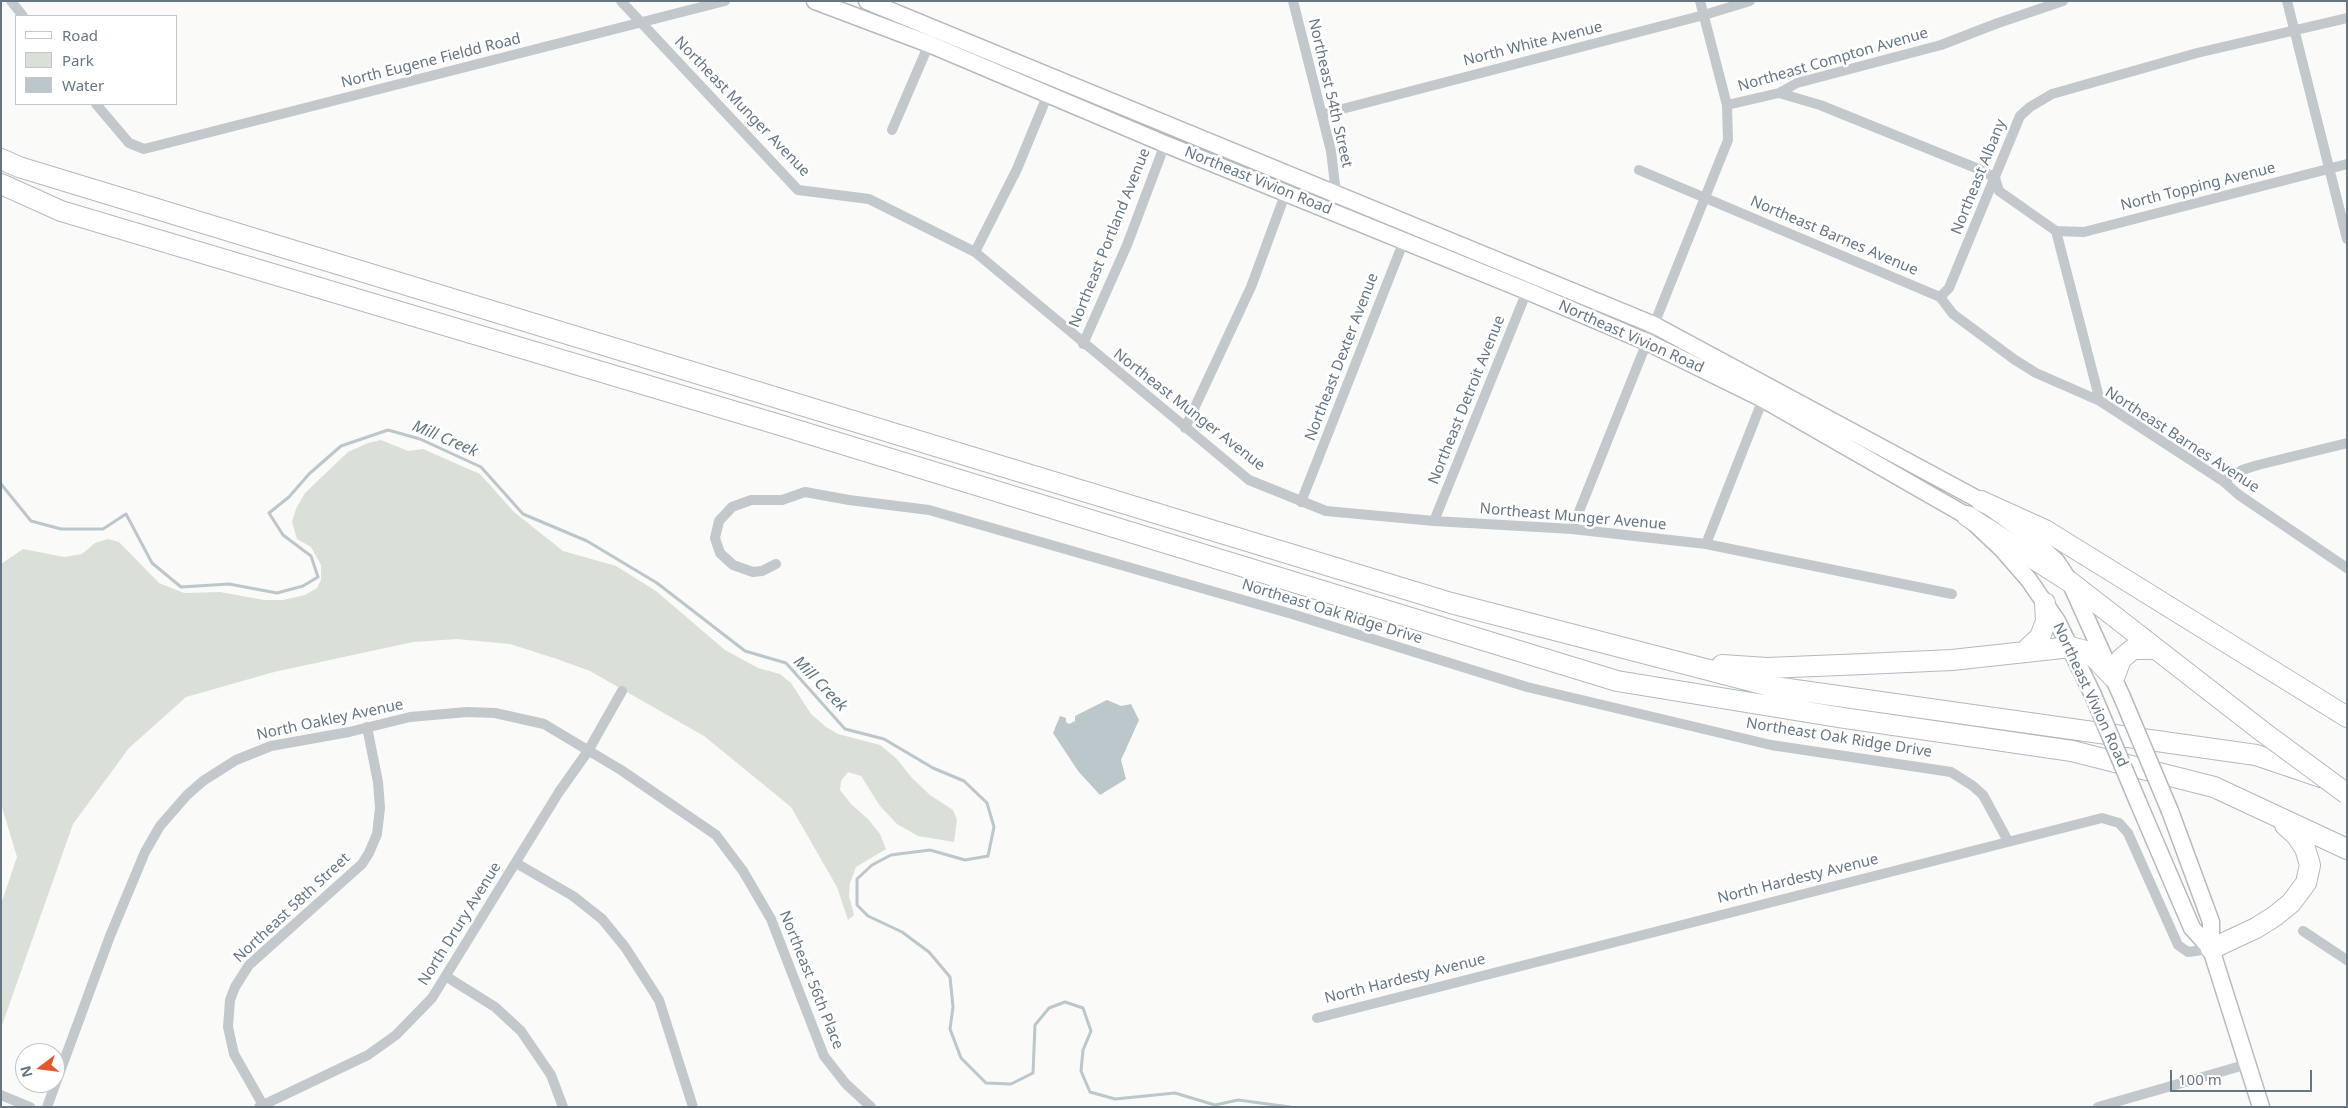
<!DOCTYPE html>
<html>
<head>
<meta charset="utf-8">
<style>
  body { margin:0 }
  #map { position:relative; width:2348px; height:1108px; overflow:hidden; background:#fafaf8; font-family:"Noto Sans",sans-serif }
  canvas { display:block }
  .frame { position:absolute; inset:0; border:2px solid #657683; pointer-events:none }
  .legend { position:absolute; left:15px; top:15px; width:162px; height:90px; box-sizing:border-box; background:#fff; border:1px solid #c1c8cd; margin:0; padding:6px 9px; list-style:none; font-size:15px; color:#657683 }
  .legend li { display:flex; align-items:center; gap:10px; height:25px }
  .legend b { width:25px; border:1px solid #c1c8cd }
  .north { position:absolute; left:15px; top:1043px; width:50px; height:50px; box-sizing:border-box; background:#fff; border:1px solid #c1c8cd; border-radius:50%; rotate:255deg; font-size:14px; font-weight:700; line-height:20px; text-align:center; color:#657683 }
  .north::after { content:''; display:block; margin:auto; width:18px; height:22px; background:#e4572e; clip-path:polygon(50% 0,100% 100%,50% 72%,0 100%) }
  .scale { position:absolute; left:2170px; top:1070px; width:142px; height:22px; box-sizing:border-box; border:2px solid #657683; border-top:0; padding-left:6px; font-size:15px; line-height:18px; white-space:nowrap; color:#657683; -webkit-text-stroke:4px #fff; paint-order:stroke }
</style>
</head>
<body>
<div id="map">
<canvas width="2348" height="1108"></canvas>
<div class="frame"></div>
<ul class="legend">
<li><b style="height:6px;background:#fff"></b>Road</li>
<li><b style="height:14px;background:#dadfd7"></b>Park</li>
<li><b style="height:14px;background:#bbc7cb"></b>Water</li>
</ul>
<div class="north">N</div>
<div class="scale">100 m</div>
</div>
<script>
const c = document.querySelector('canvas').getContext('2d');
c.lineJoin = 'round';
function fillPath(path, color) {
  c.fillStyle = color;
  c.fill(path, 'evenodd');
}
function shape(rows) {
  const path = new Path2D();
  for (const r of rows) {
    path.moveTo(r[0], r[1]);
    for (let i = 2; i < r.length; i += 2) path.lineTo(r[i], r[i + 1]);
  }
  return path;
}
function strokePath(path, color, width, dash) {
  c.strokeStyle = color;
  c.lineWidth = width;
  c.lineCap = dash ? 'butt' : 'round';
  c.setLineDash(dash || []);
  c.stroke(path);
}
function drawText(font, color, halo, rows, align = 'center') {
  c.font = font + ' "Noto Sans",sans-serif';
  c.lineWidth = 5;
  c.setLineDash([]);
  c.textBaseline = 'middle';
  c.strokeStyle = halo;
  c.fillStyle = color;
  for (const [text, x, y, turn = 0] of rows) {
    c.save();
    c.translate(x, y);
    c.rotate((+turn || 0) * Math.PI / 180);
    c.textAlign = isNaN(turn) ? turn : align;
    if (halo) c.strokeText(text, 0, 0);
    c.fillText(text, 0, 0);
    c.restore();
  }
}
fillPath(shape([
  [381,440,408,451,423,449,480,474,514,512,563,551,616,566,656,591,725,650,758,668,780,674,791,683,811,714,826,727,838,734,880,745,897,759,911,777,930,795,953,810,957,820,954,842,918,836,897,824,880,806,861,776,848,772,841,781,840,790,851,804,868,819,880,834,886,849,856,867,850,883,849,896,854,915,848,920,837,887,791,807,704,736,590,671,557,659,510,644,457,639,413,642,274,672,186,697,129,748,73,824,1,1028,1,904,17,857,1,804,1,564,23,549,64,557,82,554,95,543,108,539,119,542,159,583,184,593,220,592,264,600,283,600,305,595,317,588,321,580,321,565,311,547,297,539,292,522,296,509,305,493,348,452,368,443]
]), '#dadfd7');
fillPath(shape([
  [1107,700,1121,706,1131,704,1139,720,1121,760,1126,779,1100,795,1078,771,1053,733,1060,716,1066,718,1066,722,1069,724,1075,721,1075,716]
]), '#bbc7cb');
strokePath(shape([
  [1,484,31,521,61,529,103,529,126,514,152,563,181,587,229,584,277,593,303,586,318,577,311,556,283,535,269,513,289,497,309,474,341,446,388,430,420,439,481,467,523,514,587,541,657,583,745,651,786,663,845,729,884,739,933,768,964,781,987,803,994,827,988,856,965,860,930,850,891,855,872,865,857,879,857,905,868,916,902,932,929,952,950,977,953,1007,950,1029,961,1058,986,1083,1011,1084,1033,1073,1035,1025,1049,1008,1065,1002,1083,1008,1091,1031,1083,1050,1081,1071,1090,1092,1115,1099,1175,1093,1215,1105,1238,1100,1290,1107]
]), '#bbc7cb', 3);
const primary = shape([
  [815,1,929,44,1165,144,1527,291,1647,342,1763,399,1967,516,2002,549,2029,580,2057,621,2093,695],
  [867,1,1654,325,1981,501,2027,534,2056,561,2070,582,2122,697],
  [2138,802,2192,928,2211,949],
  [2170,811,2211,922,2211,949,2261,1107]
]);
const highway = shape([
  [1,159,19,167,1451,603,1774,687,2256,755,2321,777],
  [1,184,61,211,780,425,1617,681,1844,718,2072,751,2214,787,2347,849],
  [1981,501,2045,530,2347,717],
  [1967,516,2070,582,2263,732],
  [2024,652,2040,637,2046,621,2045,603],
  [1722,665,1767,668,1864,664,1952,660,2071,647,2089,652,2114,678,2121,659,2133,649,2155,649],
  [2211,949,2256,928,2275,916,2291,903,2306,883,2310,865,2305,848,2296,835,2285,825]
]);
strokePath(primary, '#b5babe', 19);
strokePath(highway, '#b4b9bd', 22);
strokePath(shape([
  [11,1,23,16],
  [621,1,798,190,869,199,975,252,1249,480,1326,511,1434,521,1572,529,1706,544,1952,594],
  [1293,1,1331,151,1336,193],
  [2287,1,2347,239],
  [1779,93,1820,105,1981,170,1995,178,1999,191,2056,231],
  [96,104,129,143,144,149,725,1],
  [1727,105,1779,93,1797,83,1941,45,1998,23,2063,1],
  [1323,114,1704,15,1750,1],
  [892,130,929,44],
  [1639,170,1940,297,1953,314,2015,360,2036,373,2100,401,2223,481,2239,495,2347,568],
  [2056,231,2084,232,2347,164],
  [2056,231,2100,401],
  [975,252,1017,169,1048,94],
  [1940,297,1949,288,2020,116,2030,107,2052,94,2197,53,2347,18],
  [1083,344,1127,245,1165,144],
  [1185,428,1251,287,1286,192],
  [2223,481,2242,470,2258,465,2347,443],
  [1301,502,1405,238],
  [1434,521,1527,291],
  [1572,529,1728,140,1727,105,1700,1],
  [1706,544,1763,399],
  [776,564,762,571,753,572,733,565,720,553,715,538,719,521,732,507,751,500,782,500,805,492,849,500,929,510,1292,614,1527,687,1771,745,1951,772,1973,786,1983,795,2008,841],
  [516,863,573,896,602,919,625,947,659,1000,693,1107],
  [2303,931,2347,960],
  [447,977,495,1007,521,1031,551,1075,563,1107],
  [1317,1018,2102,818,2119,823,2128,833,2178,945,2188,952,2211,949],
  [1,1095,30,1107],
  [263,1105,234,1054,228,1027,230,1000,235,987,249,965,362,864,369,853,377,834,380,808,378,782,367,727],
  [47,1107,110,936,145,852,160,826,187,795,203,781,236,760,271,746,349,732,410,717,467,712,495,713,544,724,621,770,716,835,743,871,771,919,824,1056,846,1084,871,1107],
  [259,1107,368,1055,396,1035,432,998,559,792,588,751,622,691],
  [2098,1107,2248,1064]
]), '#c3c8cc', 10);
strokePath(primary, '#fff', 16);
strokePath(highway, '#fff', 20);
const primaryBridge = shape([
  [2093,695,2138,802],
  [2122,697,2170,811]
]);
const highwayBridge = shape([
  [2263,732,2347,794]
]);
strokePath(primaryBridge, '#b5babe', 19, []);
strokePath(highwayBridge, '#b4b9bd', 22, []);
strokePath(primaryBridge, '#fff', 16);
strokePath(highwayBridge, '#fff', 20);
drawText('15px', '#657683', '#fff', [
  ["North White Avenue",1533,44,-14],
  ["Northeast Compton Avenue",1833,60,-16],
  ["North Eugene Fieldd Road",431,61,-14],
  ["Northeast 54th Street",1330,93,77],
  ["Northeast Munger Avenue",742,107,46],
  ["Northeast Albany",1979,177,-68],
  ["Northeast Vivion Road",1258,181,22],
  ["North Topping Avenue",2198,187,-14],
  ["Northeast Barnes Avenue",1834,236,23],
  ["Northeast Portland Avenue",1110,238,-68],
  ["Northeast Vivion Road",1631,337,24],
  ["Northeast Dexter Avenue",1342,357,-69],
  ["Northeast Detroit Avenue",1467,400,-68],
  ["Northeast Munger Avenue",1189,410,38],
  ["Northeast Barnes Avenue",2182,440,33],
  ["Northeast Munger Avenue",1573,517,5],
  ["Northeast Oak Ridge Drive",1332,612,17],
  ["Northeast Vivion Road",2090,695,65],
  ["North Oakley Avenue",330,720,-12],
  ["Northeast Oak Ridge Drive",1839,738,9],
  ["North Hardesty Avenue",1798,879,-14],
  ["Northeast 58th Street",292,908,-43],
  ["North Drury Avenue",460,924,-58],
  ["North Hardesty Avenue",1405,979,-14],
  ["Northeast 56th Place",811,980,68]
]);
drawText('italic 16px', '#60757c', '#fff', [
  ["Mill Creek",445,439,23],
  ["Mill Creek",820,684,46]
]);
</script>
</body>
</html>
